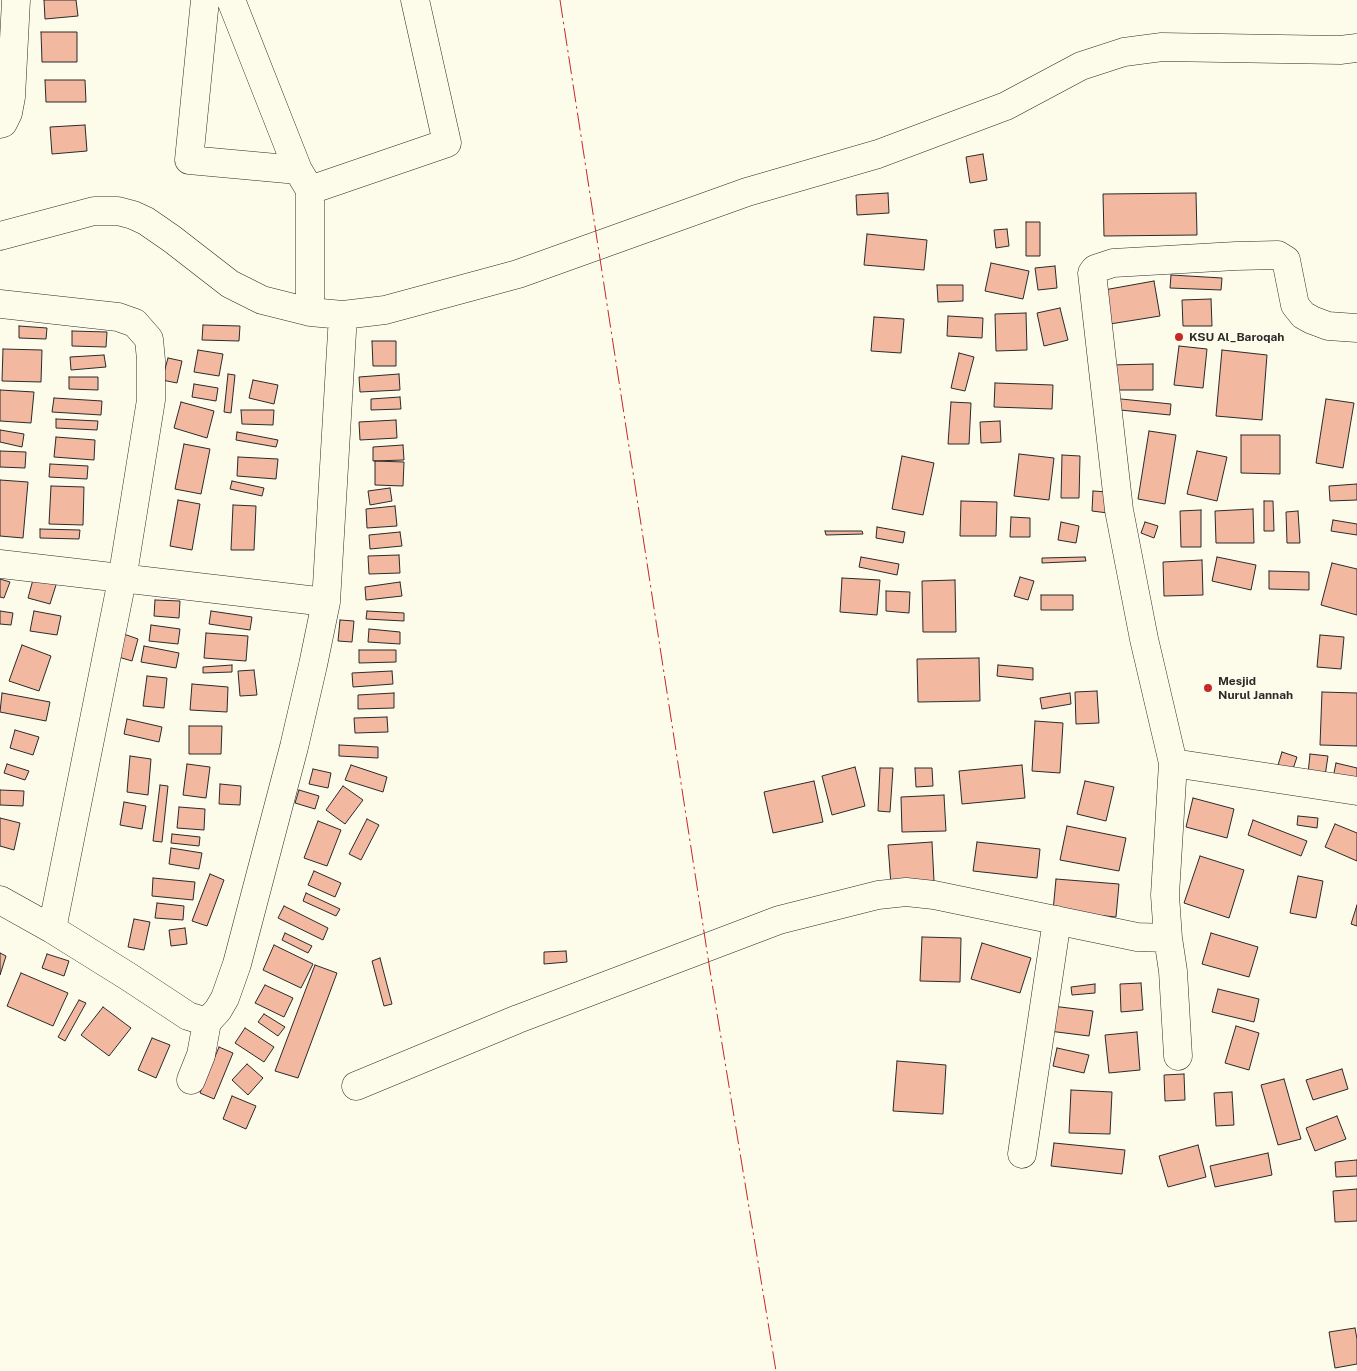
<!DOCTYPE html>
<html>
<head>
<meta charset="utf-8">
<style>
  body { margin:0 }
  canvas { display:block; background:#fdfbea }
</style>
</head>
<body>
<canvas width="1357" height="1371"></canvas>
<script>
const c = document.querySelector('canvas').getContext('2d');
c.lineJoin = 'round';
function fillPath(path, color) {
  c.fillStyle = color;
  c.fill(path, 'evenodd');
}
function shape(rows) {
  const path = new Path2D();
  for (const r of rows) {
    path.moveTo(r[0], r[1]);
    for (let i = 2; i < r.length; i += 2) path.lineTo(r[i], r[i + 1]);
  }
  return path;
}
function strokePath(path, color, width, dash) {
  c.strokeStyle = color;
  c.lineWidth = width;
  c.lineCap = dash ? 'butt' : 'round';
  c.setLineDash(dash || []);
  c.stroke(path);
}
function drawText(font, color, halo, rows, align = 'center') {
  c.font = font + ' "Public Sans",sans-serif';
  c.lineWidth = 4;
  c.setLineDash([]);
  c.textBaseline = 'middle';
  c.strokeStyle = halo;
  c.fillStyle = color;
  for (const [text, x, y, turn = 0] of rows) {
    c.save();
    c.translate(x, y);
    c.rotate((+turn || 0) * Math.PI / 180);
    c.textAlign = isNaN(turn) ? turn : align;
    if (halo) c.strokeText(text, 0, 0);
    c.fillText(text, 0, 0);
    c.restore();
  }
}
const building = shape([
  [44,0,76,0,78,16,45,19,44,0],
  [41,32,77,32,77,62,42,62,41,32],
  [45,80,85,80,86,102,46,102,45,80],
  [85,125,87,151,52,154,50,127,85,125],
  [983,154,987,180,970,183,966,157,983,154],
  [888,193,889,213,857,215,856,195,888,193],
  [1196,193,1197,235,1104,236,1103,194,1196,193],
  [1026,222,1040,222,1040,256,1026,256,1026,222],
  [1007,229,1009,246,996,248,994,230,1007,229],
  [867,234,927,240,924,270,864,265,867,234],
  [991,263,1029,271,1023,299,985,291,991,263],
  [1055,266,1057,288,1038,290,1035,268,1055,266],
  [1171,275,1222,278,1221,290,1170,288,1171,275],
  [1154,281,1160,316,1110,324,1104,290,1154,281],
  [937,285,963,285,963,301,938,302,937,285],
  [1211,299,1212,326,1183,326,1182,300,1211,299],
  [1060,308,1068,340,1044,346,1037,313,1060,308],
  [1026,313,1027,350,996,351,995,314,1026,313],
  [948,316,983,318,982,338,947,336,948,316],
  [874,317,904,319,901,353,871,351,874,317],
  [203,325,240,326,239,341,202,340,203,325],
  [19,326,47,328,46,339,19,338,19,326],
  [72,331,107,332,106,347,72,346,72,331],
  [372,341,396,341,396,366,373,366,372,341],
  [1179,346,1207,349,1203,388,1174,385,1179,346],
  [3,349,42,350,41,382,2,381,3,349],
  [198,350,223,354,219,376,194,372,198,350],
  [1222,350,1267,355,1262,420,1216,416,1222,350],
  [959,353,974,357,965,391,951,388,959,353],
  [104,355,106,367,71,370,70,357,104,355],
  [168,358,182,361,177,383,162,380,168,358],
  [1153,364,1153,390,1110,390,1110,365,1153,364],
  [228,374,235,375,231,413,224,412,228,374],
  [399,374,400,390,360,392,359,377,399,374],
  [69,377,98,377,98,390,69,389,69,377],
  [253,380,278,385,274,404,249,398,253,380],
  [995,383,1053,385,1052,409,994,407,995,383],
  [194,384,218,388,216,401,192,397,194,384],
  [0,390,34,392,31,423,0,421,0,390],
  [400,397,401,409,371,410,371,399,400,397],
  [54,398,102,401,101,415,52,412,54,398],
  [1111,398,1171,404,1170,415,1110,409,1111,398],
  [1326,399,1354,403,1343,468,1316,463,1326,399],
  [181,402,214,411,207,438,174,428,181,402],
  [951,402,971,403,969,444,948,444,951,402],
  [241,410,274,410,273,425,242,424,241,410],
  [56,419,98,421,97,430,56,428,56,419],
  [396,420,397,438,360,440,359,422,396,420],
  [1000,421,1001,442,981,443,980,422,1000,421],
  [0,430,24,434,22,447,0,442,0,430],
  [1149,431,1176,435,1165,504,1138,499,1149,431],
  [237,432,278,440,276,447,236,440,237,432],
  [1241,435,1280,435,1280,474,1241,473,1241,435],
  [56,437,95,440,94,460,54,457,56,437],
  [184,444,210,449,201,494,175,489,184,444],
  [403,445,404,460,373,461,373,447,403,445],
  [0,451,26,452,25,468,0,467,0,451],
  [1197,451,1227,457,1217,501,1187,494,1197,451],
  [1019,454,1054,458,1049,500,1014,496,1019,454],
  [1062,455,1080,456,1079,498,1061,498,1062,455],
  [902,456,934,463,923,515,892,509,902,456],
  [238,457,278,459,276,479,237,476,238,457],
  [375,461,404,462,403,486,375,485,375,461],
  [50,464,88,466,87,479,49,477,50,464],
  [0,480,28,482,23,538,0,536,0,480],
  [232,481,264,488,262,496,230,489,232,481],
  [1357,484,1357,500,1330,501,1329,486,1357,484],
  [51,486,84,487,83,525,49,524,51,486],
  [390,488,392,501,370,505,368,491,390,488],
  [1093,491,1109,492,1108,513,1092,511,1093,491],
  [178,500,200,504,192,550,170,546,178,500],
  [961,501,997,502,996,536,960,536,961,501],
  [1264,501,1273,501,1274,531,1264,531,1264,501],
  [233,505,256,506,254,550,231,550,233,505],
  [395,506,397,526,367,528,366,509,395,506],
  [1253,509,1254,543,1216,543,1215,511,1253,509],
  [1201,510,1201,547,1181,547,1180,511,1201,510],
  [1298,511,1300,543,1287,543,1286,512,1298,511],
  [1011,517,1030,518,1030,537,1010,537,1011,517],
  [1333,520,1357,524,1357,535,1331,531,1333,520],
  [1061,522,1079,526,1076,543,1058,540,1061,522],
  [1145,522,1158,526,1154,538,1141,533,1145,522],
  [877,527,905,532,903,543,876,538,877,527],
  [40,529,80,530,79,539,40,538,40,529],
  [825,531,862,531,863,534,826,535,825,531],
  [400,532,402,546,370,549,369,535,400,532],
  [399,555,400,573,369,574,368,556,399,555],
  [861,557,899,564,897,575,859,567,861,557],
  [1085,557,1086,561,1042,563,1042,558,1085,557],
  [1217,557,1256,565,1251,590,1212,581,1217,557],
  [1202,560,1203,595,1164,596,1163,562,1202,560],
  [1332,563,1357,569,1357,615,1321,605,1332,563],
  [1269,571,1309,572,1309,590,1269,589,1269,571],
  [34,576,57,582,50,604,28,598,34,576],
  [1020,577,1034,581,1028,600,1014,596,1020,577],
  [842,578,880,580,877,615,840,612,842,578],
  [0,579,10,582,4,598,0,597,0,579],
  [955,580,956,632,923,632,922,581,955,580],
  [400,582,402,596,366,600,365,587,400,582],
  [886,591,910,592,909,613,886,611,886,591],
  [1041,595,1073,595,1073,610,1041,610,1041,595],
  [155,600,180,601,179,618,154,616,155,600],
  [0,611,13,613,11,625,0,624,0,611],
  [34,611,61,616,57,635,30,631,34,611],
  [211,611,252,617,250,630,209,624,211,611],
  [367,611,404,613,404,621,366,619,367,611],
  [340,620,354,621,352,642,338,641,340,620],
  [151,625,180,629,178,644,149,641,151,625],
  [369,629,400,632,400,644,368,642,369,629],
  [121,633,138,639,132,661,115,656,121,633],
  [206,633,248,636,246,661,204,658,206,633],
  [1320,635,1344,637,1341,669,1317,667,1320,635],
  [22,645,51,656,39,691,9,681,22,645],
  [144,646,179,653,176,668,141,662,144,646],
  [359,650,396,650,396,662,359,663,359,650],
  [979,658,980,701,918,702,917,659,979,658],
  [232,665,232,672,203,673,203,667,232,665],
  [998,665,1033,668,1033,680,997,676,998,665],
  [254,670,257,695,240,696,238,671,254,670],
  [392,671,393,684,353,687,352,673,392,671],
  [147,676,167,678,164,708,143,706,147,676],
  [192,684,228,687,227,712,190,710,192,684],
  [1097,691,1099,723,1076,724,1075,692,1097,691],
  [1322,692,1357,693,1357,746,1320,745,1322,692],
  [2,693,50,702,46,721,0,712,2,693],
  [394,693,394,708,358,709,358,695,394,693],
  [1070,693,1071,704,1042,709,1040,698,1070,693],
  [387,717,388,732,355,733,354,718,387,717],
  [127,719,162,727,159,742,124,734,127,719],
  [1035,721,1063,723,1060,773,1032,771,1035,721],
  [189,726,222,726,221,754,189,754,189,726],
  [15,730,39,737,33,755,10,748,15,730],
  [339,745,378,747,378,758,339,756,339,745],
  [1282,752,1297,757,1293,769,1278,765,1282,752],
  [1310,754,1328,756,1325,776,1308,774,1310,754],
  [130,756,151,759,148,795,127,792,130,756],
  [1336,763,1357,768,1357,784,1333,778,1336,763],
  [7,764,29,771,25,780,4,773,7,764],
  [187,764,210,767,206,798,183,795,187,764],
  [351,765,387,777,383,792,345,780,351,765],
  [1022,765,1025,798,962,804,959,771,1022,765],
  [855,767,865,806,832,815,822,776,855,767],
  [880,768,893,768,890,812,878,811,880,768],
  [915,768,932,768,933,786,916,787,915,768],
  [313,769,331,773,328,788,309,784,313,769],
  [814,781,823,822,773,833,764,792,814,781],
  [1085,781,1114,787,1106,821,1077,814,1085,781],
  [220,784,241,786,240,805,219,804,220,784],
  [160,785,168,786,162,842,153,841,160,785],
  [343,786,363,800,345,824,326,810,343,786],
  [0,790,24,791,23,806,0,805,0,790],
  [299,790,319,796,315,809,295,803,299,790],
  [944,795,946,831,902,832,901,797,944,795],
  [1193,798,1234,809,1227,838,1186,827,1193,798],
  [124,802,146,806,142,829,120,825,124,802],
  [179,807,205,809,204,830,177,828,179,807],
  [1298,816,1318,818,1317,828,1297,825,1298,816],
  [0,818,20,823,14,850,0,846,0,818],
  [367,819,379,825,361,860,349,854,367,819],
  [1253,820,1307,841,1301,856,1248,835,1253,820],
  [318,821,341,830,327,866,304,858,318,821],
  [1335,824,1357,833,1357,861,1325,847,1335,824],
  [1067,826,1126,838,1119,871,1060,860,1067,826],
  [172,834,200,837,199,846,171,843,172,834],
  [932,842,934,881,891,885,888,845,932,842],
  [977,842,1040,849,1037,878,973,871,977,842],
  [171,848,202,853,199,869,169,864,171,848],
  [1200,856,1244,870,1229,918,1184,903,1200,856],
  [314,871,341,883,335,897,308,885,314,871],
  [210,874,224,880,207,926,192,921,210,874],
  [1298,876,1323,881,1316,918,1290,913,1298,876],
  [153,878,195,882,193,900,152,896,153,878],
  [1056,879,1119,884,1116,917,1053,911,1056,879],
  [306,893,340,909,336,916,303,901,306,893],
  [157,903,184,906,183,920,155,918,157,903],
  [1357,905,1357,926,1351,924,1357,905],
  [284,906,328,928,323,940,278,918,284,906],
  [134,919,150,922,144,950,128,947,134,919],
  [185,928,187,944,171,946,169,930,185,928],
  [285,933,312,946,308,953,282,940,285,933],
  [1211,933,1258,947,1249,977,1202,964,1211,933],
  [922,937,961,938,960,982,920,981,922,937],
  [982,943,1031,958,1020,993,971,979,982,943],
  [274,945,313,964,301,988,263,970,274,945],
  [566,951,567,962,544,964,544,952,566,951],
  [0,953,6,956,0,975,0,953],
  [47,954,69,961,64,976,42,968,47,954],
  [380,958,392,1004,384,1006,372,961,380,958],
  [315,965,337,973,298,1078,275,1071,315,965],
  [21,973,68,993,53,1026,7,1006,21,973],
  [1141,983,1143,1010,1121,1012,1120,984,1141,983],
  [1095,984,1095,993,1072,995,1071,987,1095,984],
  [265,985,293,998,284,1017,255,1003,265,985],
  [1218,989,1259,999,1254,1022,1212,1012,1218,989],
  [79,1000,86,1003,65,1041,58,1037,79,1000],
  [1052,1006,1093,1011,1089,1036,1049,1031,1052,1006],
  [103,1007,131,1028,109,1056,81,1035,103,1007],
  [264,1014,285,1027,278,1036,258,1022,264,1014],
  [1236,1026,1259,1033,1249,1070,1225,1063,1236,1026],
  [245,1028,274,1047,264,1062,235,1043,245,1028],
  [1137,1032,1140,1070,1109,1073,1105,1035,1137,1032],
  [152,1038,170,1045,156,1078,138,1070,152,1038],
  [219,1047,233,1053,214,1099,200,1093,219,1047],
  [1057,1048,1089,1055,1084,1073,1053,1066,1057,1048],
  [897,1061,946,1065,943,1114,893,1111,897,1061],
  [247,1064,263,1078,248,1095,232,1080,247,1064],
  [1342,1069,1348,1089,1313,1100,1306,1080,1342,1069],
  [1184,1074,1185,1100,1165,1101,1164,1075,1184,1074],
  [1284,1079,1301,1139,1278,1145,1261,1085,1284,1079],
  [1071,1090,1112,1092,1110,1134,1069,1133,1071,1090],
  [1232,1092,1234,1125,1216,1126,1214,1093,1232,1092],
  [232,1096,256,1106,246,1129,223,1119,232,1096],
  [1337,1116,1346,1139,1315,1151,1306,1128,1337,1116],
  [1054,1143,1125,1150,1122,1174,1051,1166,1054,1143],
  [1198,1145,1206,1177,1168,1187,1159,1156,1198,1145],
  [1268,1153,1272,1175,1215,1187,1210,1166,1268,1153],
  [1357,1160,1357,1176,1336,1177,1335,1162,1357,1160],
  [1357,1189,1357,1221,1335,1222,1333,1191,1357,1189],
  [1355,1328,1357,1339,1357,1364,1335,1368,1329,1332,1355,1328]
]);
fillPath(building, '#f2b8a0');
strokePath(building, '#2b2b2b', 1);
const street = shape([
  [205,0,189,160,298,170,310,190,310,312],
  [231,0,298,170],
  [0,124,3,123,8,113,11,97,16,0],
  [310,190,447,143,415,0],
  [0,236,94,211,118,211,133,215,146,221,172,239,230,284,262,300,310,312,343,315,385,310,518,274,747,192,878,154,1006,106,1081,66,1124,52,1162,47,1340,50,1357,48],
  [0,304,118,317,135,323,149,339,151,360,151,400,122,580,52,929],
  [0,564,326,602],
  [1173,763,1357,791],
  [0,900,52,929,129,977,188,1016,207,1022,218,1010,225,998,237,964,294,747,313,665,326,602,343,315],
  [1178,1056,1173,971,1168,938,1165,895,1173,763,1144,639,1119,510,1092,273,1095,269,1113,263,1236,256,1278,255,1286,260,1295,305,1303,315,1312,320,1328,326,1357,328],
  [191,1080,201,1055,207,1022],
  [356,1086,518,1019,779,920,878,895,906,892,934,895,1137,937,1168,938],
  [1022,1154,1057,920]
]);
strokePath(street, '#2b2b2b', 29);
strokePath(street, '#fdfbea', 28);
strokePath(shape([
  [560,0,711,977,776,1371]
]), '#c62828', 1, [18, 4, 2.5, 4]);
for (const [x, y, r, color] of [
  [1179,337,5,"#c62828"],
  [1208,688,5,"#c62828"]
]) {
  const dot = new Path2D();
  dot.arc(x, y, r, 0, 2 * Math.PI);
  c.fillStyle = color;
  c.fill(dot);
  strokePath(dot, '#fdfbea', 2);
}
drawText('bold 12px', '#2b2b2b', '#fdfbea', [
  ["KSU Al_Baroqah",1189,337],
  ["Mesjid",1218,681],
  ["Nurul Jannah",1218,695]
], 'left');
</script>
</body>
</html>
